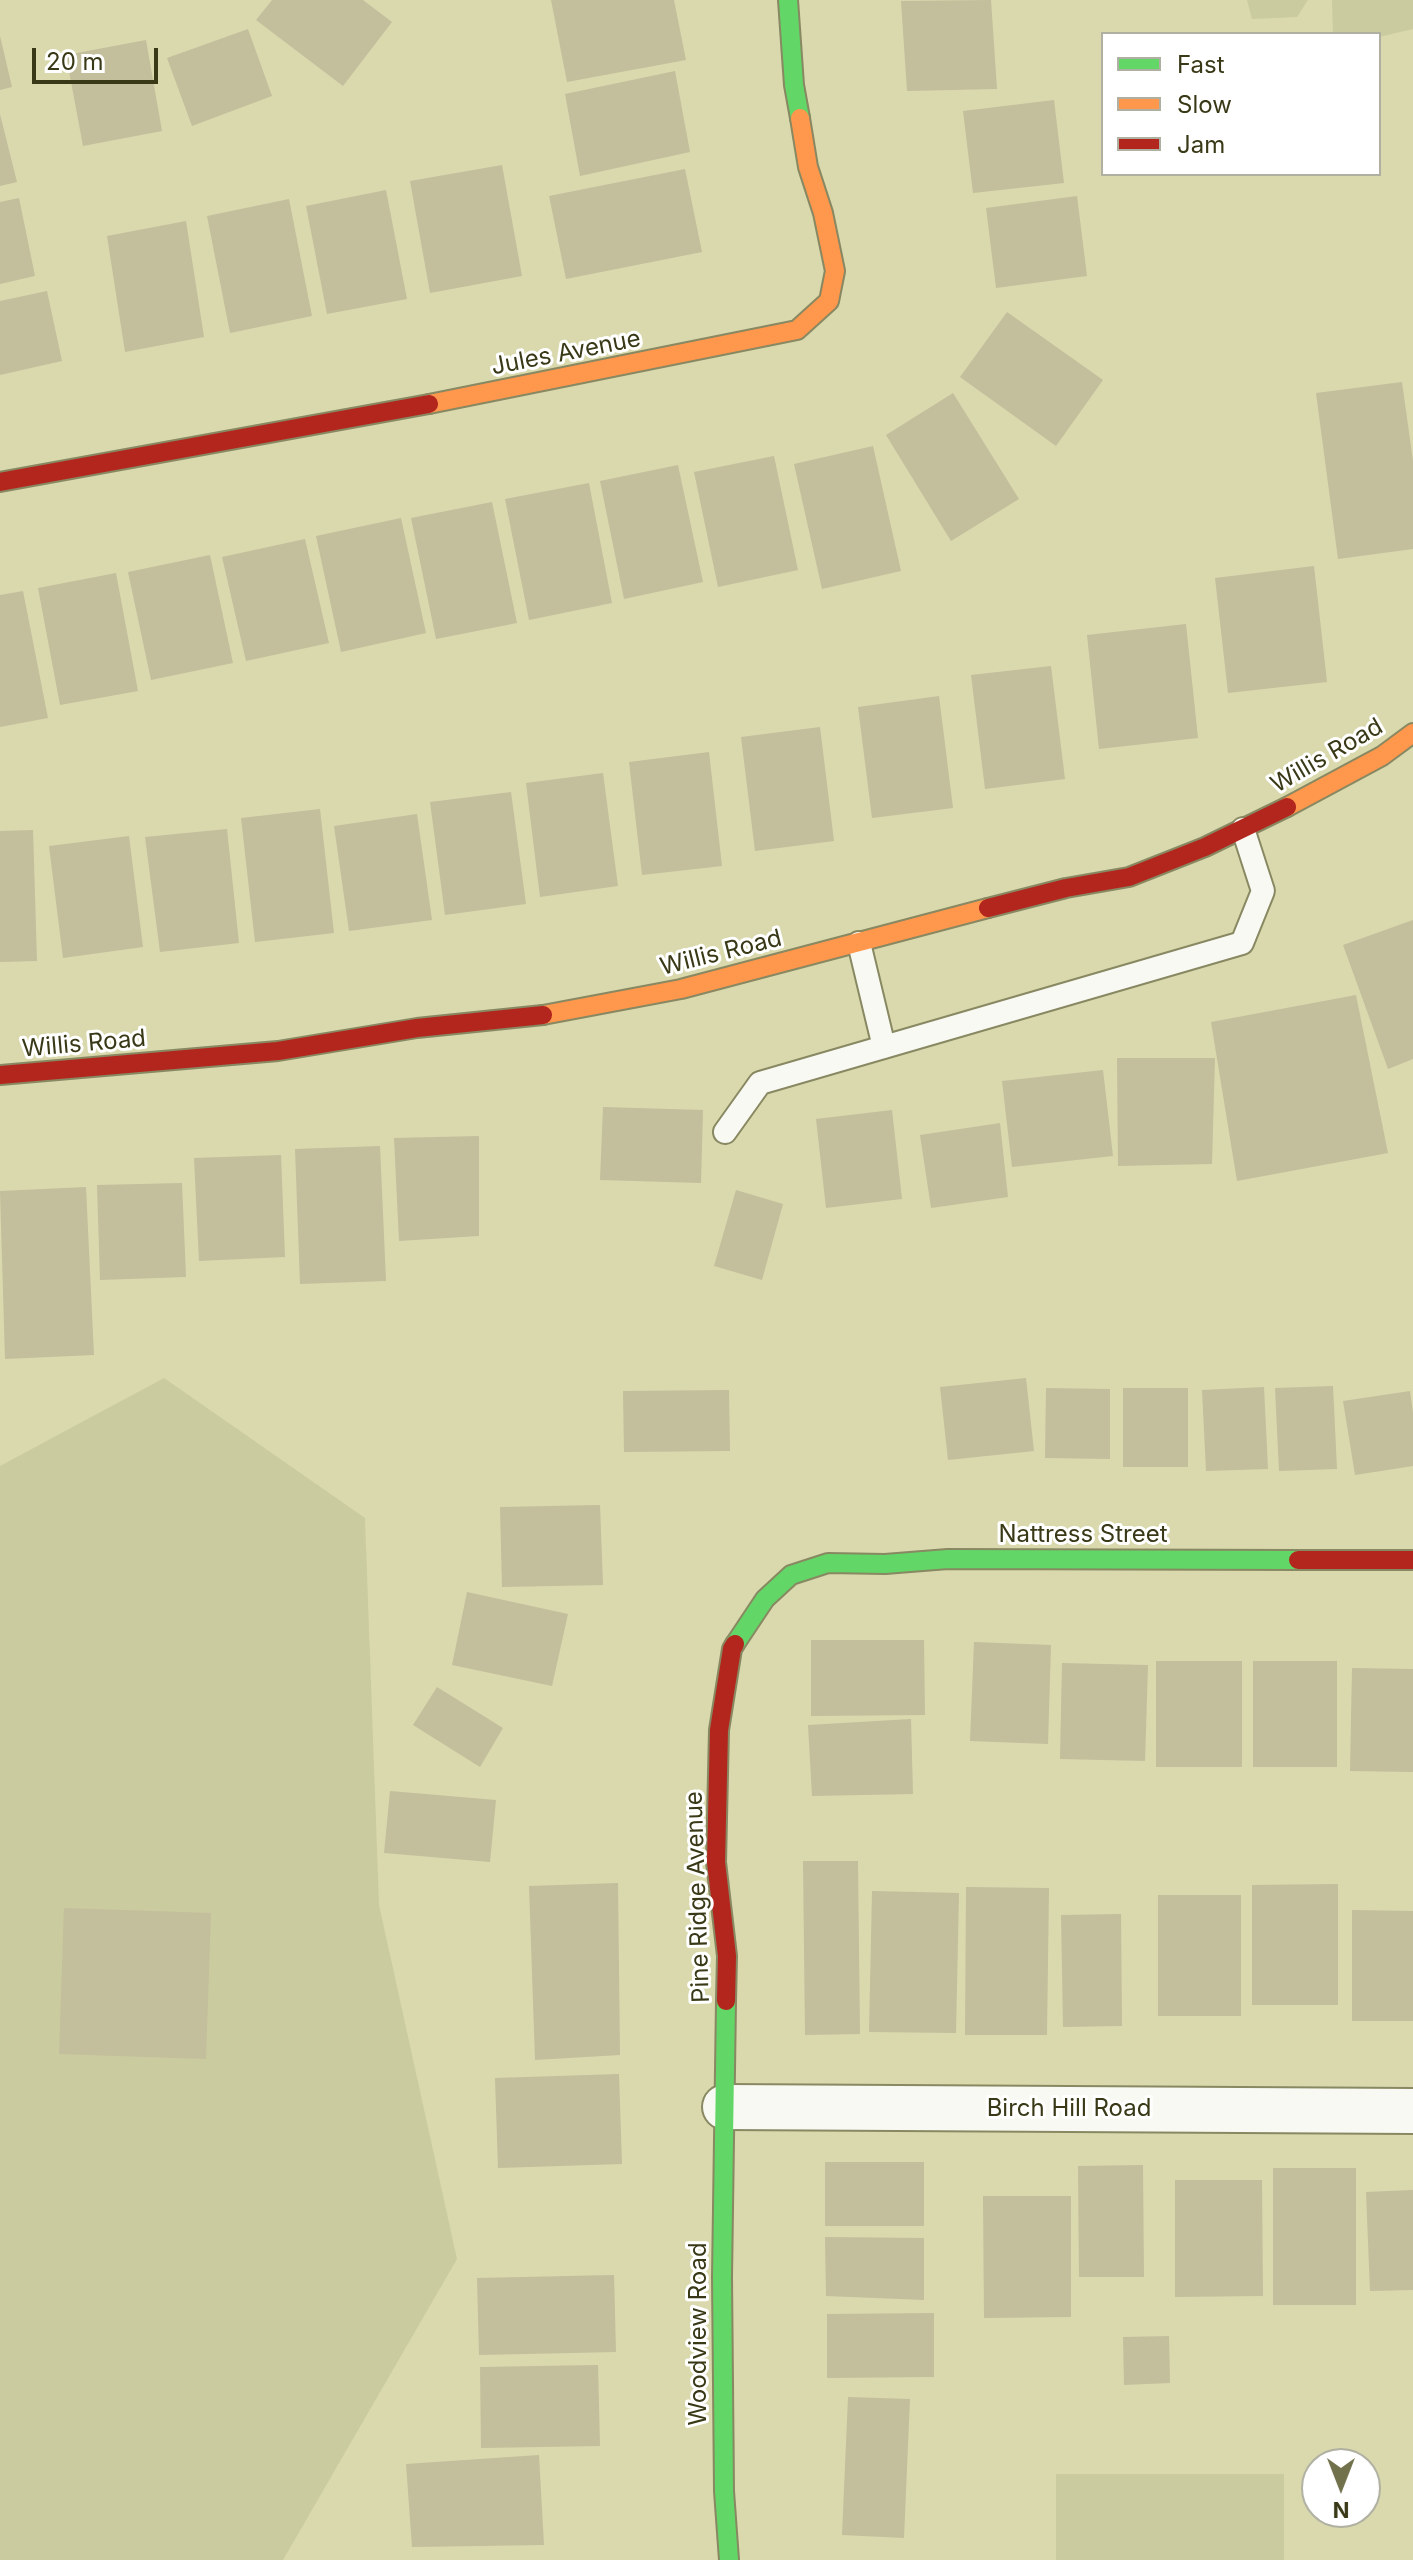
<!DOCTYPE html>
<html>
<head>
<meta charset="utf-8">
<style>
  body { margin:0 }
  #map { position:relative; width:1413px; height:2560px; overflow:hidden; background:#d9d9ad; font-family:Inter,sans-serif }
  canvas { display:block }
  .legend { position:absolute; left:1101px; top:32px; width:280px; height:144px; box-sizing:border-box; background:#fff; border:2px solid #b0b0a2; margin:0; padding:10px 14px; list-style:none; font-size:24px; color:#393917 }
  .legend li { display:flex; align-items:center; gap:16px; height:40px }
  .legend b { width:40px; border:2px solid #b0b0a2 }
  .north { position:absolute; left:1301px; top:2448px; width:80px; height:80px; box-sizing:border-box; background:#fff; border:2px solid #b0b0a2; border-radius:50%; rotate:180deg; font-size:22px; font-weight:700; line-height:32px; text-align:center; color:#393917 }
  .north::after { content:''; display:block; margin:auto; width:28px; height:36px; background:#71714c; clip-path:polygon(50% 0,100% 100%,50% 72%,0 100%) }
  .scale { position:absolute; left:32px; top:48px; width:126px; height:36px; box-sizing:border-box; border:4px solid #393917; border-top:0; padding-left:10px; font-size:24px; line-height:28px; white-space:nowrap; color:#393917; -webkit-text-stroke:6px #fff; paint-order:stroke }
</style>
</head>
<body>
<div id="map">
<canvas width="1413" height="2560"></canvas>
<ul class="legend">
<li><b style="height:10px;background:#63d668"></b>Fast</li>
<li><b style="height:10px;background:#ff974d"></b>Slow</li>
<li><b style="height:10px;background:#b3261e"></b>Jam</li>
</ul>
<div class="north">N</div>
<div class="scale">20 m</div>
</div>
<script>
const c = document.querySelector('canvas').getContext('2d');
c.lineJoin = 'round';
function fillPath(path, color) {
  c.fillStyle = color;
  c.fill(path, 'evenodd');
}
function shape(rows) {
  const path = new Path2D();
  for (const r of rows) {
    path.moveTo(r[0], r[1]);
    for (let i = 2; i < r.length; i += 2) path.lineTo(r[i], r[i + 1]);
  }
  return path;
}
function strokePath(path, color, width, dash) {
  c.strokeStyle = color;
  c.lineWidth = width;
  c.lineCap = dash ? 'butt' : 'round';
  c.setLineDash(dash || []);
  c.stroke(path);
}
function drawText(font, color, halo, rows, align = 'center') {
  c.font = font + ' Inter,sans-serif';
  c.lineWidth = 6;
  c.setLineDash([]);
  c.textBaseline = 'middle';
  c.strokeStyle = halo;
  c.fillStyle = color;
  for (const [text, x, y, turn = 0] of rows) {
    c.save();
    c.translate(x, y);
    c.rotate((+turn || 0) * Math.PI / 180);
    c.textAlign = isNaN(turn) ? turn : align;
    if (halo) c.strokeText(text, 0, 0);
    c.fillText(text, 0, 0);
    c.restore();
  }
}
fillPath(shape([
  [1247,0,1308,0,1297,17,1252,19],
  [1332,0,1413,0,1413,29,1379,37,1379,34,1333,34],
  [164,1378,365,1518,379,1905,457,2259,283,2560,0,2560,0,1466],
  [1056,2474,1284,2474,1284,2560,1056,2560]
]), '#cacb9e');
fillPath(shape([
  [272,0,363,0,392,22,343,86,256,20],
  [551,0,674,0,686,60,567,82],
  [991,0,997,89,907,91,901,1],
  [248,29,272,96,192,126,167,58],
  [0,36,12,87,0,90],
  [146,40,162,131,83,146,66,55],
  [675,71,690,152,580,176,565,94],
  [1054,100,1064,183,973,193,963,111],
  [0,114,17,182,0,186],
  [502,165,522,276,430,293,410,181],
  [685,169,702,252,566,279,549,196],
  [386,190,407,299,327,314,306,206],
  [1077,196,1087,276,996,288,986,208],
  [19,198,35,276,0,284,0,202],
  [289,199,312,316,230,333,207,216],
  [186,221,204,337,125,352,107,236],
  [47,291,62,361,0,375,0,301],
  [1007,312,1103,380,1056,446,960,377],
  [1402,382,1413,461,1413,549,1338,559,1316,393],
  [953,393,1019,499,951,541,886,435],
  [873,446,901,571,822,589,794,464],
  [774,456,798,570,718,587,694,472],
  [678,465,703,582,624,599,600,481],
  [589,483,612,603,529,620,505,499],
  [492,502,517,623,436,639,411,518],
  [401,518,426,633,341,652,316,536],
  [305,539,329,643,246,661,222,557],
  [210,555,233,663,151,680,128,572],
  [1314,566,1327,682,1228,693,1215,578],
  [116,573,138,691,60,705,38,588],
  [23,591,48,718,0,727,0,595],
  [1186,624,1198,738,1099,749,1087,635],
  [1051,666,1065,779,985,789,971,675],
  [939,696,953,808,872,818,858,707],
  [820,727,834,841,755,851,741,737],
  [709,752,722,866,642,875,629,762],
  [603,773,618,886,540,897,526,783],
  [511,792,526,904,445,915,430,802],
  [320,809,334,933,255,942,241,818],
  [417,814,432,920,349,931,334,826],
  [227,829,239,943,160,952,145,837],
  [33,830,37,961,0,962,0,831],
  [129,836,143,947,63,958,49,846],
  [1413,920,1413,1059,1388,1069,1343,945],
  [1356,995,1388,1153,1237,1181,1211,1022],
  [1117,1058,1215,1058,1212,1164,1118,1166],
  [1103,1070,1113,1156,1012,1167,1002,1081],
  [603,1107,703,1110,701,1183,600,1180],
  [892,1110,902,1199,826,1208,816,1119],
  [1000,1123,1008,1197,931,1208,920,1135],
  [479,1136,479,1236,399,1241,394,1138],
  [380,1146,386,1281,300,1284,295,1149],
  [281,1155,285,1257,199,1261,194,1158],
  [182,1183,186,1277,100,1280,97,1185],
  [86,1187,94,1355,5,1359,0,1191],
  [736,1190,783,1204,762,1280,714,1266],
  [1026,1378,1034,1451,948,1460,940,1387],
  [1333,1386,1337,1469,1279,1471,1275,1388],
  [1264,1387,1268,1469,1206,1471,1202,1390],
  [1046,1388,1110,1389,1110,1459,1045,1458],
  [1123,1388,1188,1388,1188,1467,1123,1467],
  [729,1390,730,1451,624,1452,623,1391],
  [1410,1391,1413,1413,1413,1466,1355,1475,1343,1401],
  [600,1505,603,1585,502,1587,500,1507],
  [467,1592,568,1614,552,1686,452,1665],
  [811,1640,924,1640,925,1715,811,1716],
  [974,1642,1051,1645,1048,1744,970,1741],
  [1156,1661,1242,1661,1242,1767,1156,1767],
  [1253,1661,1337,1661,1337,1767,1253,1767],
  [1062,1663,1148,1665,1145,1761,1060,1759],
  [1352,1668,1413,1669,1413,1772,1350,1771],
  [437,1687,503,1728,480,1767,413,1725],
  [911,1719,913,1794,812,1796,808,1725],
  [390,1791,496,1800,490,1862,384,1853],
  [803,1861,858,1861,860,2034,805,2035],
  [618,1883,620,2055,535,2060,529,1886],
  [1338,1884,1338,2005,1252,2005,1252,1885],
  [966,1887,1049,1888,1047,2035,965,2035],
  [872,1891,959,1893,956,2033,869,2032],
  [1158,1895,1241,1895,1241,2016,1158,2016],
  [64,1908,211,1913,206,2059,59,2054],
  [1352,1910,1413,1911,1413,2021,1352,2021],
  [1121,1914,1122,2026,1063,2027,1061,1915],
  [619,2074,622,2164,498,2168,495,2078],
  [825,2162,924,2162,924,2226,825,2226],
  [1143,2165,1144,2277,1079,2277,1078,2166],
  [1273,2168,1356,2168,1356,2305,1273,2305],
  [1175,2180,1262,2180,1263,2296,1175,2297],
  [1413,2190,1413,2290,1370,2291,1366,2192],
  [983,2196,1071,2196,1071,2317,984,2318],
  [825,2237,924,2238,924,2300,826,2296],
  [614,2275,616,2352,479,2355,477,2278],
  [934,2313,934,2377,827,2378,827,2314],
  [1169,2336,1170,2383,1124,2385,1123,2337],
  [598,2365,600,2446,481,2448,480,2367],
  [848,2397,910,2399,904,2538,842,2535],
  [539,2455,544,2545,412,2547,406,2464]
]), '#c3be9c');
const lane = shape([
  [859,943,884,1047],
  [725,1132,760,1083,1242,943,1263,891,1243,829]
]);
const street = shape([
  [725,2107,1413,2111]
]);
const fast = shape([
  [788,0,794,85,800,118],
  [735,1644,765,1599,791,1575,828,1563,885,1564,948,1559,1298,1560],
  [726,2001,722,2277,724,2491,729,2560]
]);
const slow = shape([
  [429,404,797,330,829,301,835,271,823,213,808,167,800,118],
  [1287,807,1382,756,1413,733],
  [543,1015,681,989,988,908]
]);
const jam = shape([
  [0,482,429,404],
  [988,908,1066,888,1129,877,1205,847,1287,807],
  [0,1075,278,1051,417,1028,543,1015],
  [1298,1560,1413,1560],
  [726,2001,727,1956,716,1862,719,1730,732,1649,735,1644]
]);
strokePath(lane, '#888862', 26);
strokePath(street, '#888862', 48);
strokePath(fast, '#888862', 22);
strokePath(slow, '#888862', 22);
strokePath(jam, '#888862', 22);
strokePath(lane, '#f9f9f3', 22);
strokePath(street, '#f9f9f3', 44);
strokePath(fast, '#63d668', 18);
strokePath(slow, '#ff974d', 18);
strokePath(jam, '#b3261e', 18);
drawText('24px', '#393917', '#fff', [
  ["Jules Avenue",566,353,-11],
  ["Willis Road",1327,756,-30],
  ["Willis Road",721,953,-14],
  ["Willis Road",84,1044,-5],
  ["Nattress Street",1083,1535],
  ["Pine Ridge Avenue",698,1897,-92],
  ["Birch Hill Road",1069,2109],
  ["Woodview Road",699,2334,-90]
]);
</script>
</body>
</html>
